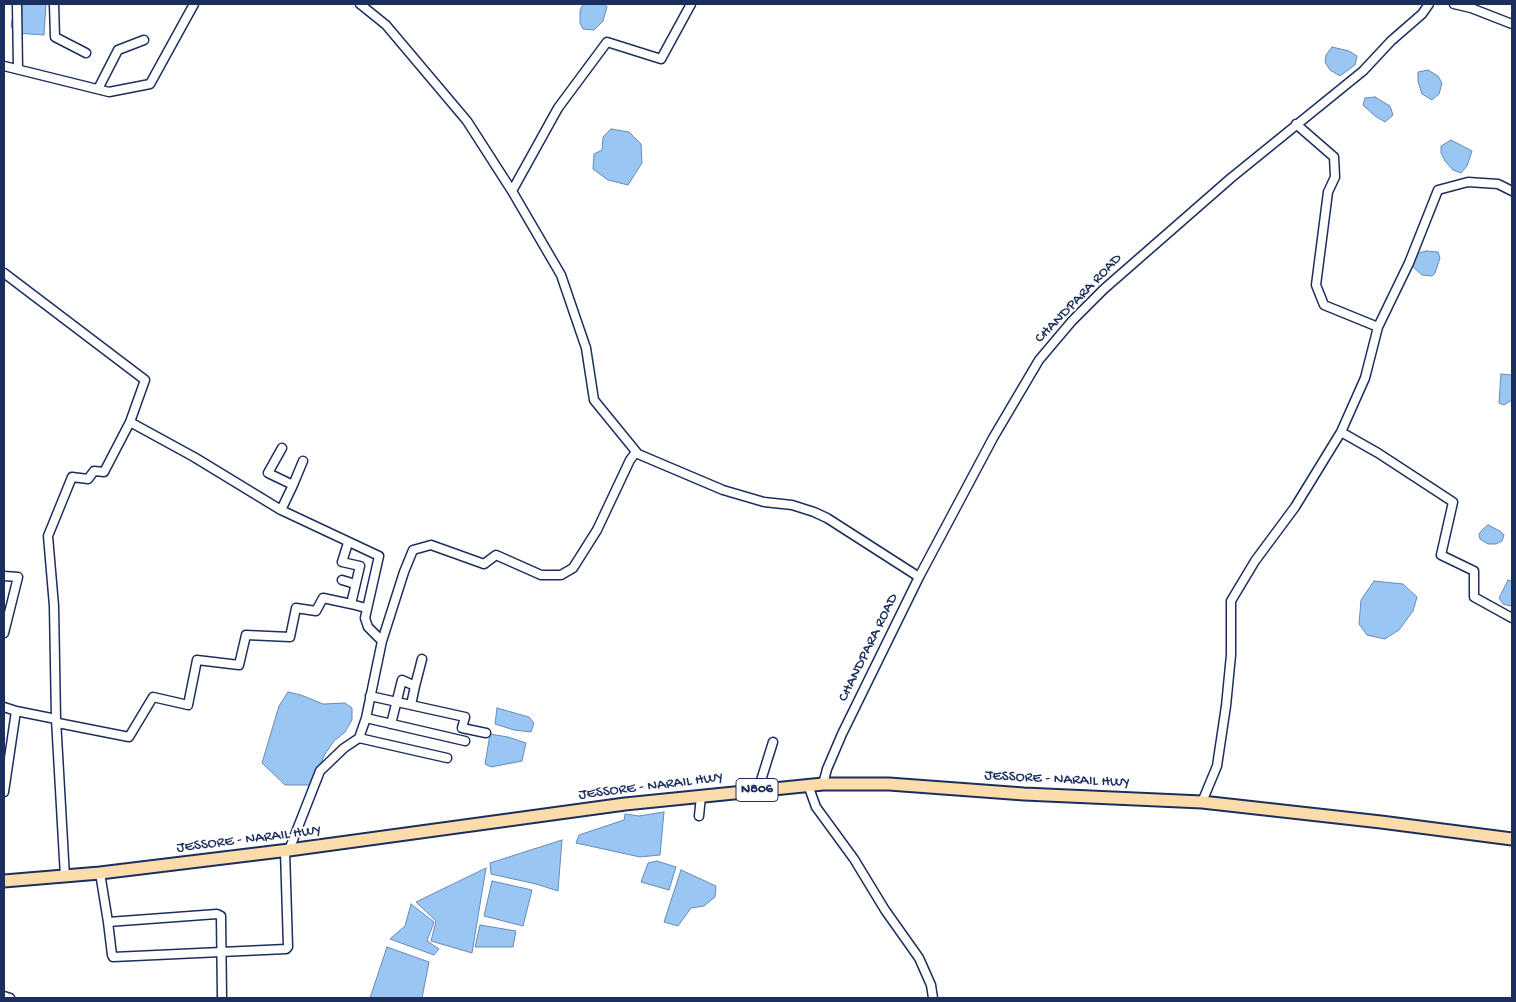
<!DOCTYPE html>
<html>
<head>
<meta charset="utf-8">
<style>
  body { margin:0 }
  #map { position:relative; width:1516px; height:1002px; overflow:hidden; background:#fff; font-family:"Gochi Hand",sans-serif }
  canvas { display:block }
  .frame { position:absolute; inset:0; border:5px solid #1b2f5e; pointer-events:none }
</style>
</head>
<body>
<div id="map">
<canvas width="1516" height="1002"></canvas>
<div class="frame"></div>
</div>
<script>
const c = document.querySelector('canvas').getContext('2d');
c.lineJoin = 'round';
function fillPath(path, color) {
  c.fillStyle = color;
  c.fill(path, 'evenodd');
}
function shape(rows) {
  const path = new Path2D();
  for (const r of rows) {
    path.moveTo(r[0], r[1]);
    for (let i = 2; i < r.length; i += 2) path.lineTo(r[i], r[i + 1]);
  }
  return path;
}
function strokePath(path, color, width, dash) {
  c.strokeStyle = color;
  c.lineWidth = width;
  c.lineCap = dash ? 'butt' : 'round';
  c.setLineDash(dash || []);
  c.stroke(path);
}
function drawText(font, color, halo, rows, align = 'center') {
  c.font = font + ' "Gochi Hand",sans-serif';
  c.lineWidth = 4;
  c.setLineDash([]);
  c.textBaseline = 'middle';
  c.strokeStyle = halo;
  c.fillStyle = color;
  for (const [text, x, y, turn = 0] of rows) {
    c.save();
    c.translate(x, y);
    c.rotate((+turn || 0) * Math.PI / 180);
    c.textAlign = isNaN(turn) ? turn : align;
    if (halo) c.strokeText(text, 0, 0);
    c.fillText(text, 0, 0);
    c.restore();
  }
}
const water = shape([
  [15,4,46,4,44,35,15,33,11,26,15,4],
  [583,4,605,4,607,7,603,21,594,30,583,29,580,23,580,11,583,4],
  [1332,47,1349,51,1357,56,1355,65,1340,76,1330,70,1325,62,1326,55,1332,47],
  [1428,70,1438,76,1442,83,1439,94,1432,100,1422,94,1418,81,1418,72,1428,70],
  [1375,97,1390,106,1393,115,1385,122,1375,116,1363,105,1365,98,1375,97],
  [611,129,629,132,641,144,642,163,628,185,608,180,593,169,594,154,602,150,603,137,611,129],
  [1451,140,1472,151,1467,166,1461,173,1453,170,1445,161,1441,153,1441,146,1451,140],
  [1426,251,1438,252,1440,258,1435,273,1432,276,1422,275,1412,266,1414,257,1419,253,1426,251],
  [1501,374,1512,375,1512,400,1504,405,1499,403,1501,374],
  [1488,525,1500,531,1504,535,1502,541,1496,544,1488,544,1480,539,1479,534,1483,529,1488,525],
  [1508,580,1512,581,1512,604,1510,606,1503,604,1499,598,1508,580],
  [1374,581,1403,584,1417,597,1413,611,1399,630,1385,639,1367,635,1359,624,1361,600,1374,581],
  [288,692,301,695,323,704,345,703,352,708,352,720,345,732,334,741,325,754,311,785,285,785,262,763,279,706,288,692],
  [497,708,529,717,534,723,531,732,514,730,495,724,497,708],
  [490,734,508,737,526,743,522,761,491,767,485,764,490,734],
  [664,812,660,855,640,857,576,843,579,835,624,820,625,814,639,816,664,812],
  [562,840,558,891,536,884,491,874,490,863,562,840],
  [657,861,676,867,669,890,641,882,648,863,657,861],
  [486,868,472,953,431,941,436,921,416,902,486,868],
  [681,870,716,886,715,897,704,906,691,908,678,926,664,922,681,870],
  [492,881,532,890,523,926,484,916,492,881],
  [411,904,434,922,427,941,439,949,434,955,390,939,405,926,411,904],
  [480,925,516,931,513,947,475,947,480,925],
  [387,947,429,962,422,998,370,998,387,947]
]);
fillPath(water, '#99c6f3');
strokePath(water, '#678ab7', 1);
const minor = shape([
  [17,4,18,69],
  [54,4,55,37,86,53],
  [360,4,386,25,467,121,512,191,561,275,586,348,594,400,638,454,723,490,764,502,792,505,814,512,827,518,919,577],
  [1454,4,1471,8,1512,24],
  [4,66,109,92,150,84,194,4],
  [98,89,118,50,144,40],
  [512,191,558,108,607,42,661,59,691,4],
  [4,273,145,380,130,422,194,457,281,510,379,556,365,618,368,627,382,641,366,718,359,738,344,748,320,771,289,850],
  [1378,327,1409,263,1438,190,1468,182,1498,184,1512,191],
  [1341,432,1378,453,1453,502,1441,555,1474,571,1474,597,1512,618],
  [293,485,303,461],
  [281,510,293,485,268,473,282,448],
  [348,543,342,562,360,566,351,604,366,608],
  [4,576,18,577,4,633],
  [342,580,355,584],
  [382,641,404,572,413,550,431,545,484,564,496,555,541,575,561,575,573,568,597,530,630,460,636,452],
  [370,696,465,717,462,728,486,733],
  [411,705,415,686],
  [4,707,16,711,4,792],
  [16,711,56,719],
  [366,718,465,741],
  [58,723,129,737,153,697,188,705,197,660,239,665,246,635,290,637,296,608,316,611,323,598,351,604],
  [391,724,402,680,415,686,422,659],
  [359,738,447,758],
  [823,784,827,769,842,734,919,577,993,438,1039,360,1072,321,1104,289,1231,178,1363,71,1391,41,1422,14,1429,4],
  [808,785,816,807,854,859,885,910,919,958,931,985,933,998],
  [758,790,773,742],
  [1202,802,1217,766,1226,706,1231,655,1231,601,1255,561,1295,507,1341,432,1365,378,1378,327,1324,305,1316,285,1328,192,1335,177,1334,157,1296,124],
  [699,816,701,796],
  [100,873,108,922,217,914,221,916,222,998],
  [65,877,56,719,54,606,48,536,72,477,88,479,94,471,104,472,130,422],
  [108,922,112,955,113,957,286,949,288,947,285,851],
  [4,996,10,998]
]);
const highway = shape([
  [4,881,100,873,289,850,625,804,823,784,889,784,1024,794,1202,802,1381,822,1512,839]
]);
strokePath(minor, '#1b2f5e', 11);
strokePath(highway, '#1b2f5e', 15);
strokePath(minor, '#fff', 8);
strokePath(highway, '#fddcac', 11);
for (const [x, y, w] of [
  [757,790,42]
]) {
  const box = new Path2D();
  box.roundRect(x - w / 2, y - 11.5, w, 23, 4);
  c.fillStyle = '#fff';
  c.fill(box);
  strokePath(box, '#1b2f5e', 1);
}
drawText('bold 14px', '#1b2f5e', null, [
  ["N806",757,790]
]);
drawText('15px', '#1b2f5e', '#fff', [
  ["CHANDPARA ROAD",1079,299,-46],
  ["CHANDPARA ROAD",869,648,-64],
  ["JESSORE - NARAIL HWY",1057,780,3],
  ["JESSORE - NARAIL HWY",651,787,-7],
  ["JESSORE - NARAIL HWY",249,840,-7]
]);
</script>
</body>
</html>
